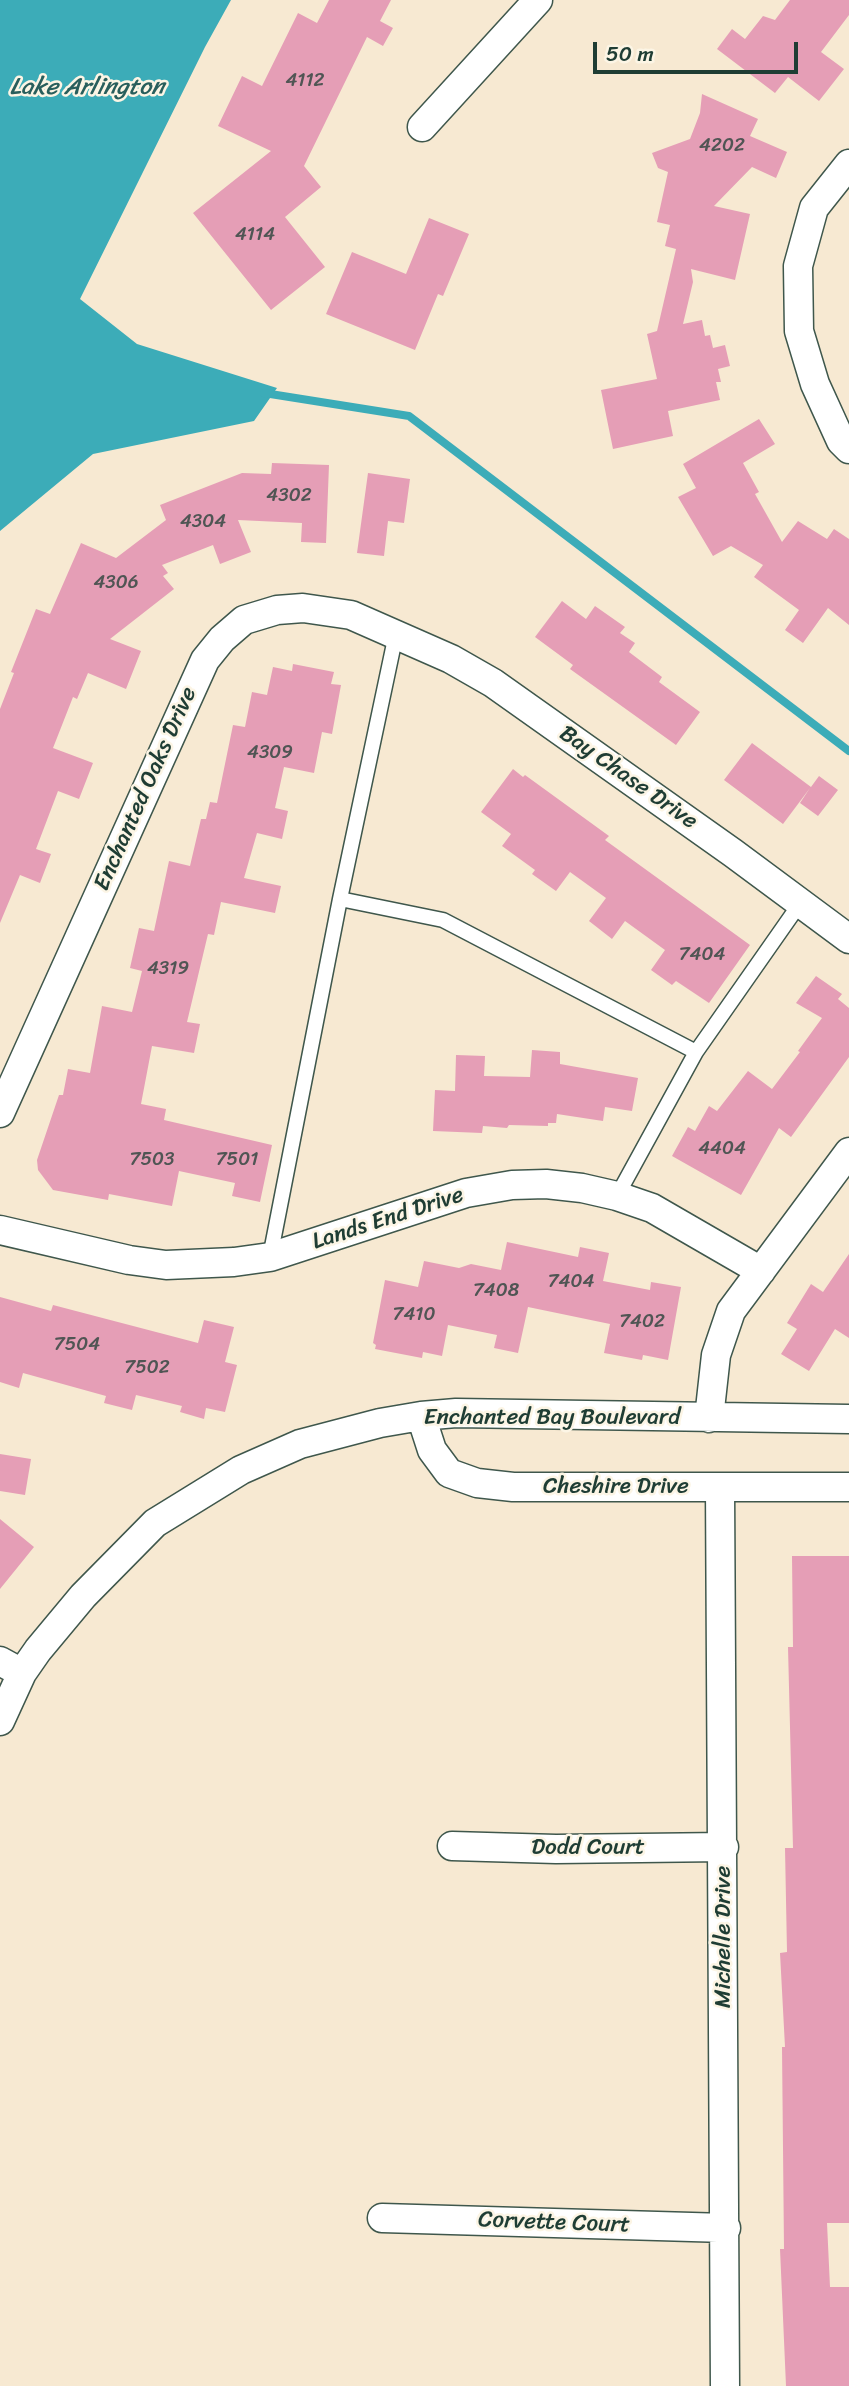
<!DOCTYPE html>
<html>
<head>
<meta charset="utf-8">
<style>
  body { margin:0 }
  #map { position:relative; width:849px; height:2386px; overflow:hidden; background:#f7e9d2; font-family:Sriracha,sans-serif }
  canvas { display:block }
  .scale { position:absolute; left:593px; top:42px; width:205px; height:32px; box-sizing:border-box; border:4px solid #1f3d34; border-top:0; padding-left:9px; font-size:21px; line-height:24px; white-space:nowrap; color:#1f3d34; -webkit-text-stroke:5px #fcf5e5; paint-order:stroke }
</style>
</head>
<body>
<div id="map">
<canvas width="849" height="2386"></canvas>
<div class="scale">50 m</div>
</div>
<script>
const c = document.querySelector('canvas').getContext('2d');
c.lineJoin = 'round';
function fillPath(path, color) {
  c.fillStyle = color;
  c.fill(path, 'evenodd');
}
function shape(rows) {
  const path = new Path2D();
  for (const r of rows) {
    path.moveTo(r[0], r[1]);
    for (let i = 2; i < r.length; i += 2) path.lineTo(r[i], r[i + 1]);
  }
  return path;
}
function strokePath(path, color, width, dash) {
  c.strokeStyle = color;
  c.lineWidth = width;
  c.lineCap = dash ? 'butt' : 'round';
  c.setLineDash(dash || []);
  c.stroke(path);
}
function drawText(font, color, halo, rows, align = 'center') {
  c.font = font + ' Sriracha,sans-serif';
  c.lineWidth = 5;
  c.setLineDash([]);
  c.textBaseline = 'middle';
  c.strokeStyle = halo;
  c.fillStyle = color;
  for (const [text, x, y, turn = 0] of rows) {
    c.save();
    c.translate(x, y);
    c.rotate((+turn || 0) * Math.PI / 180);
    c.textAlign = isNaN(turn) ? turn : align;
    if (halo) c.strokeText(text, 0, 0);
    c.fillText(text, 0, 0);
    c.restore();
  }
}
fillPath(shape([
  [0,0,231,0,205,47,80,299,137,344,277,388,254,421,93,454,0,531]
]), '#3cacb8');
strokePath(shape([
  [264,393,409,416,849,751]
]), '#3cacb8', 8);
fillPath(shape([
  [329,0,391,0,380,21,393,28,383,46,367,37,304,166,321,187,285,217,325,267,271,310,193,213,271,151,218,126,242,76,262,86,298,13,317,23],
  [790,0,849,0,849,15,821,52,844,69,819,101,788,77,775,93,717,49,732,29,745,39,763,16,775,20],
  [702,94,758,119,750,136,787,152,776,178,752,167,714,206,750,214,735,280,691,269,693,282,683,324,702,320,705,336,710,335,713,348,725,345,730,366,718,369,721,382,716,382,720,400,668,411,673,436,613,449,601,390,657,379,647,334,657,331,676,249,665,246,670,225,657,222,668,172,658,168,652,153,690,139,700,113],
  [429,218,469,234,443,296,438,294,415,350,326,314,352,252,406,274],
  [759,419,775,444,743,463,759,492,755,494,782,542,798,521,827,539,834,529,849,539,849,625,828,608,803,643,785,630,799,610,754,577,763,565,731,546,713,556,678,497,696,488,683,464],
  [272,463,329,465,326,543,301,542,302,523,238,520,251,552,220,564,213,545,162,565,168,573,163,576,174,589,110,639,141,651,126,689,88,673,77,699,73,697,53,748,93,763,79,799,58,791,36,849,51,854,40,883,20,875,0,923,0,709,14,673,11,672,36,609,50,614,81,543,116,558,166,520,160,505,242,473,271,474],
  [368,473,410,479,404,523,388,521,384,556,357,553],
  [562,601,586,619,595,606,625,627,620,633,635,643,629,652,662,677,659,682,700,712,676,745,570,669,573,665,535,637],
  [293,664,334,672,331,684,341,685,332,734,322,732,314,773,284,767,275,808,288,811,282,839,257,833,244,878,281,886,275,913,221,902,214,935,208,934,187,1022,200,1024,194,1053,152,1046,141,1104,166,1109,164,1120,272,1145,260,1202,232,1196,235,1183,179,1171,172,1206,109,1194,108,1200,53,1190,38,1170,37,1160,59,1095,63,1095,68,1069,90,1073,102,1006,132,1012,142,971,130,968,139,928,154,931,169,861,190,866,201,819,206,819,210,802,217,803,233,725,245,727,252,692,267,695,273,667,292,671],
  [752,743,811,787,819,776,838,790,818,816,800,803,810,788,783,824,724,780],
  [513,769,523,777,525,775,609,836,605,840,750,945,709,1003,676,981,672,985,651,970,665,950,625,921,612,939,589,921,606,898,570,872,556,891,532,874,535,870,502,846,511,834,481,812],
  [816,976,842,994,838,999,849,1008,849,1057,791,1137,779,1128,741,1195,672,1156,688,1127,695,1131,709,1106,717,1111,748,1071,772,1089,800,1052,798,1051,822,1018,796,1003],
  [532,1050,560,1052,560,1064,638,1078,632,1111,605,1107,603,1121,557,1114,556,1123,548,1123,548,1126,509,1125,507,1128,483,1126,482,1133,433,1131,435,1090,455,1091,456,1055,485,1056,484,1076,530,1077],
  [507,1242,578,1257,580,1247,609,1253,603,1281,650,1290,651,1282,681,1287,668,1360,643,1355,642,1360,604,1353,610,1324,528,1307,518,1353,494,1348,497,1335,448,1325,442,1356,423,1352,422,1358,375,1349,376,1345,373,1343,385,1280,418,1287,424,1261,459,1268,471,1264,501,1270],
  [849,1254,849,1338,835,1329,809,1371,781,1354,797,1329,787,1323,811,1284,823,1292],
  [0,1297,51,1311,53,1305,198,1343,204,1320,234,1327,225,1362,237,1365,225,1412,206,1408,204,1419,180,1412,182,1406,136,1395,132,1410,104,1403,106,1396,23,1373,19,1388,0,1382],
  [0,1454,31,1459,25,1495,0,1491],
  [0,1519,34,1547,0,1589],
  [792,1556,849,1556,849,2223,827,2223,830,2287,849,2287,849,2386,786,2386,780,2249,784,2249,782,2047,785,2047,780,1953,787,1952,785,1848,793,1848,788,1647,793,1647]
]), '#e59eb6');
const lane = shape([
  [340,899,443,920,696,1052],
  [617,1196,696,1052,801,902],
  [270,1257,340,899,396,634]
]);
const street = shape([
  [422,127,538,0],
  [849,164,814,208,798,266,799,331,815,384,841,441,849,449],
  [0,1113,205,660,222,639,244,620,277,610,303,608,351,615,451,659,493,683,733,853,849,939],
  [0,1230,129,1260,166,1265,234,1262,270,1257,466,1193,512,1185,546,1184,582,1188,617,1196,652,1208,761,1271],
  [421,1416,432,1450,449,1473,477,1483,513,1487,849,1487],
  [709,1418,716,1355,731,1311,849,1152],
  [720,1487,725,2386],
  [0,1661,22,1673],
  [0,1721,22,1673,38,1650,83,1596,155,1523,241,1470,300,1444,380,1423,421,1416,456,1413,849,1419],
  [452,1846,556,1849,724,1847],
  [382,2218,726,2228]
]);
strokePath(lane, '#3f574c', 17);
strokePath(street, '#3f574c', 31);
strokePath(lane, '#fff', 14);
strokePath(street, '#fff', 28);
drawText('19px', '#505554', null, [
  ["4112",305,81],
  ["4202",722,146],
  ["4114",255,235],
  ["4302",289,496],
  ["4304",203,522],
  ["4306",116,583],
  ["4309",270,753],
  ["7404",702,955],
  ["4319",168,969],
  ["4404",722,1149],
  ["7503",152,1160],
  ["7501",237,1160],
  ["7404",571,1282],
  ["7408",496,1291],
  ["7410",414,1315],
  ["7402",642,1322],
  ["7504",77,1345],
  ["7502",147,1368]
]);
drawText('23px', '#1f3d34', '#fcf5e5', [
  ["Bay Chase Drive",628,778,35],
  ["Enchanted Oaks Drive",146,789,-66],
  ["Lands End Drive",388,1219,-18],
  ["Enchanted Bay Boulevard",552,1418],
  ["Cheshire Drive",616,1487],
  ["Dodd Court",588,1848],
  ["Michelle Drive",724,1937,-90],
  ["Corvette Court",554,2223,2]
]);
drawText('italic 24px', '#285e5c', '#fcf5e5', [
  ["Lake Arlington",87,88]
]);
</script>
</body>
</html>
